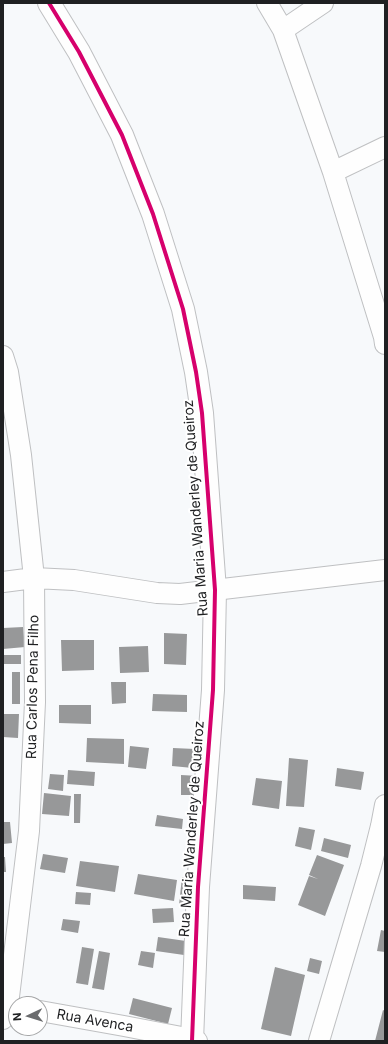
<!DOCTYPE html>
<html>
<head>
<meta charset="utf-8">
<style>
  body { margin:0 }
  #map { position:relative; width:388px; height:1044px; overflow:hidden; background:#f7f9fb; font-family:Inter,sans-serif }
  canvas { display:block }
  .frame { position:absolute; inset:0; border:4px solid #1f2022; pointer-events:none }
  .north { position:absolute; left:8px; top:996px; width:40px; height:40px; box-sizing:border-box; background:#fff; border:1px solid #a5a6a7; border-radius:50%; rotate:266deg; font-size:11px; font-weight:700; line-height:16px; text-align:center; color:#1f2022 }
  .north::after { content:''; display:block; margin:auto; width:14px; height:18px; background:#6b6c6e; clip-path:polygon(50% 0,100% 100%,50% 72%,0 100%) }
</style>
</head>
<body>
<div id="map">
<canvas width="388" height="1044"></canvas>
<div class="frame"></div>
<div class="north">N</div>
</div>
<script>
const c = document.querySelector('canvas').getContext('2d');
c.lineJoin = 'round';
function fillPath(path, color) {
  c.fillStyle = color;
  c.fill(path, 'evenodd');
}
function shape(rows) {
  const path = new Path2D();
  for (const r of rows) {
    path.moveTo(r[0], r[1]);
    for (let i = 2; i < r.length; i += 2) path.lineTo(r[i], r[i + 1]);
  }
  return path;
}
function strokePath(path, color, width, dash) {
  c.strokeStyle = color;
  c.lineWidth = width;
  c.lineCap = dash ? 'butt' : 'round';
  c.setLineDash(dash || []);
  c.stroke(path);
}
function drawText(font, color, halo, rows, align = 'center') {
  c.font = font + ' Inter,sans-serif';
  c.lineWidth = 4;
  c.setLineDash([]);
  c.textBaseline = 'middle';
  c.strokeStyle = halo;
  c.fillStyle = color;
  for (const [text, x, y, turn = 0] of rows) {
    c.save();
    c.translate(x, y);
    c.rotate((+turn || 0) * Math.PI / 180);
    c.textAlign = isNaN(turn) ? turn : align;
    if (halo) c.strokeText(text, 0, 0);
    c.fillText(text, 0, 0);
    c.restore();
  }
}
fillPath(shape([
  [23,627,25,647,3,649,3,628],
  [164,633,187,634,186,665,164,664],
  [61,640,94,640,94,670,62,671],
  [148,646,149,672,120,673,119,647],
  [3,655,21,655,21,664,3,664],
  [12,672,20,672,20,704,12,704],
  [111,682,126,682,126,703,112,704],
  [153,694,187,695,187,712,152,711],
  [59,705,91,705,91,724,59,723],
  [3,714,19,714,18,738,3,737],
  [87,738,124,739,124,764,86,762],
  [130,746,149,748,146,769,128,767],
  [173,748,195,749,193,768,172,766],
  [289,758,308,760,304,807,286,806],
  [337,768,364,772,361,790,335,786],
  [68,770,95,772,94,786,67,784],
  [50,774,64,775,63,791,48,789],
  [181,775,199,776,199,795,181,795],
  [256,778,282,781,279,809,252,805],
  [44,793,71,796,69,816,42,814],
  [74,794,81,794,80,823,74,823],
  [157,815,183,819,182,829,155,826],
  [3,822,10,822,12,843,3,844],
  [299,827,315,830,311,850,295,846],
  [324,838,351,845,348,858,321,851],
  [43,854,68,858,65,873,40,869],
  [317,855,344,865,325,916,298,905,309,876,318,879,309,875],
  [3,857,5,857,6,872,3,872],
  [80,861,119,866,115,892,76,886],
  [138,874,177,880,174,901,134,894],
  [182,877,189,878,187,905,179,905],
  [243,885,276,887,275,901,243,899],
  [76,892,91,893,90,905,75,904],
  [173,908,174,922,153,923,152,909],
  [63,919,80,921,78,933,61,930],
  [381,930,385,931,385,952,377,951],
  [158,937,186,941,184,955,156,951],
  [82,947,94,949,88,985,76,983],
  [99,951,110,953,104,990,92,988],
  [141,951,155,953,153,968,138,965],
  [310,958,322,961,319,974,307,971],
  [275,967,305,975,291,1036,261,1029],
  [133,998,172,1008,168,1024,129,1014],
  [383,1010,385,1011,385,1041,375,1041]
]), '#979899');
const street = shape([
  [267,3,283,30,333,172,384,337,385,344],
  [283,30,323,3],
  [333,172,385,147],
  [3,356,8,372,21,455,34,578,35,702,29,831,8,1005,3,1019],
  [3,582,34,578,74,580,157,593,180,594,385,570],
  [40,1011,124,1026,192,1039,197,1041],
  [319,1041,371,866,381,826,385,805]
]);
const secondary = shape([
  [49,3,79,52,122,135,153,214,183,309,196,372,202,413,215,590,213,690,198,887,192,1041]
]);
strokePath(street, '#bfc0c2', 22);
strokePath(secondary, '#bfc0c2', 24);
strokePath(street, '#fefefe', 20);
strokePath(secondary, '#fefefe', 22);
strokePath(shape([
  [49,3,79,52,122,135,153,214,183,309,196,372,202,413,215,590,213,690,198,887,192,1041]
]), '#d6006c', 4);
drawText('14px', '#1f2022', '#fff', [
  ["Rua Maria Wanderley de Queiroz",196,508,-94],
  ["Rua Carlos Pena Filho",33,687,-89],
  ["Rua Maria Wanderley de Queiroz",192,829,-86],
  ["Rua Avenca",95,1021,10]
]);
</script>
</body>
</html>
